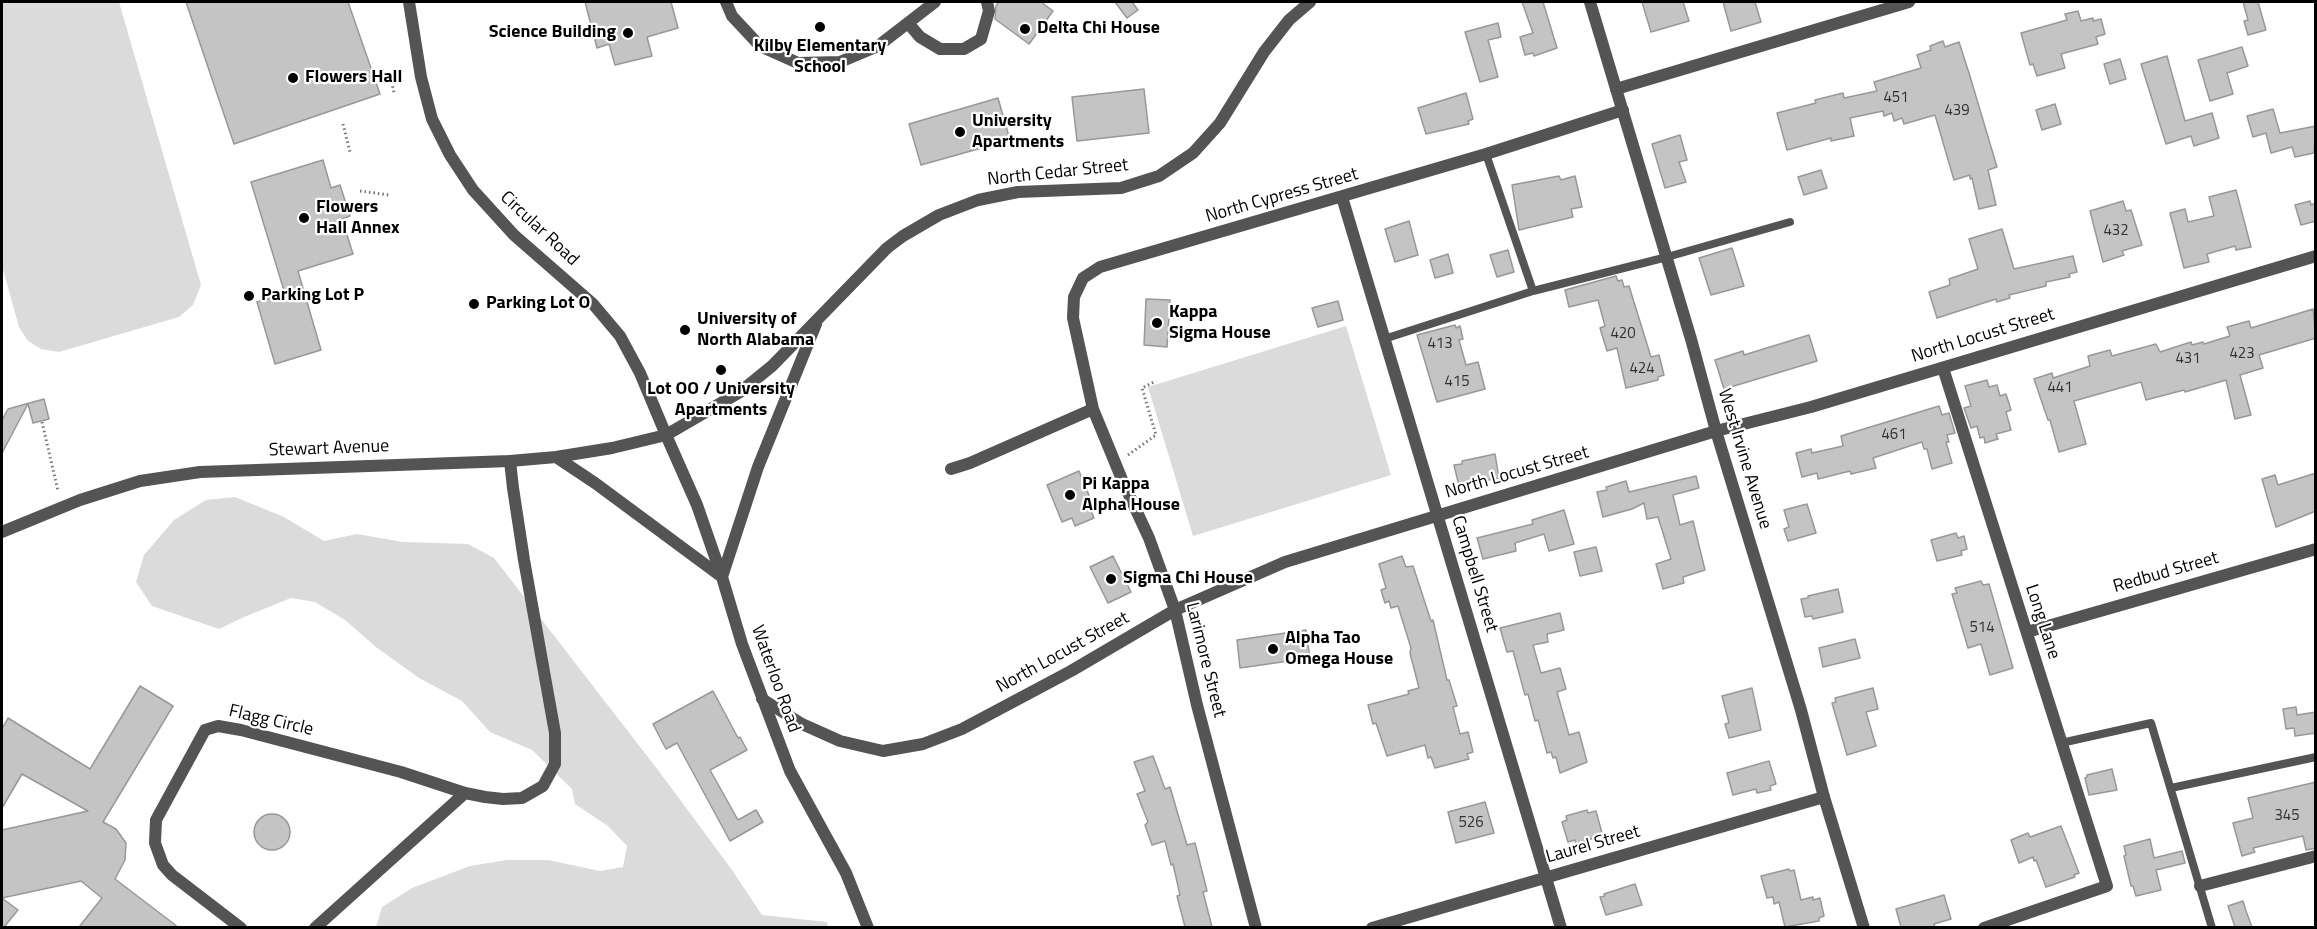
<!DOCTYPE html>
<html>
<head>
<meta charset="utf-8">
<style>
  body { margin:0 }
  #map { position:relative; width:2317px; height:929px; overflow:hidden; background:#fff; font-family:"Titillium Web",sans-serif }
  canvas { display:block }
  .frame { position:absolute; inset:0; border:3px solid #000; pointer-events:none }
</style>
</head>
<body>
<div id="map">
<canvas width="2317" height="929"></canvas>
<div class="frame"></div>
</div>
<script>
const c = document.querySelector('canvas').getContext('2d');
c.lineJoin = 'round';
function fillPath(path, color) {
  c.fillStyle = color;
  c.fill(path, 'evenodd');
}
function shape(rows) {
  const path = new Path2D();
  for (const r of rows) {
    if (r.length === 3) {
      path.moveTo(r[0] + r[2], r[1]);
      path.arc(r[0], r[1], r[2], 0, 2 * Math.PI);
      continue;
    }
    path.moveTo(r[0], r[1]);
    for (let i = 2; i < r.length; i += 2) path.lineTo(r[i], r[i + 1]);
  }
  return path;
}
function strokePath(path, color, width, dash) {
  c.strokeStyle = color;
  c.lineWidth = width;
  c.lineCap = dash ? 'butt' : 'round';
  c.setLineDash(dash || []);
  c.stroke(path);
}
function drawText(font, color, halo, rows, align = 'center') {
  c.font = font + ' "Titillium Web",sans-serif';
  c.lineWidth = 4.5;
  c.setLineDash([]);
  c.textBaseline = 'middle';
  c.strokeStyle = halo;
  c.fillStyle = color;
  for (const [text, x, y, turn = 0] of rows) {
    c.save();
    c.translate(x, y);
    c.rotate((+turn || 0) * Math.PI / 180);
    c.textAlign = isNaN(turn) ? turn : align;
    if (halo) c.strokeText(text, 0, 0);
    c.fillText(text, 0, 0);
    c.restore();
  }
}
fillPath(shape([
  [2,2,119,2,201,285,193,305,179,317,59,352,41,349,28,341,19,327,2,266],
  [1346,326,1391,475,1193,536,1148,387],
  [235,497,284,517,324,541,357,534,403,542,468,544,494,558,661,774,732,870,762,915,827,922,828,927,376,927,382,907,412,888,470,866,507,860,548,860,600,871,623,867,627,846,608,826,575,804,572,789,532,750,490,732,462,701,419,678,376,647,345,620,315,602,291,598,244,617,219,629,152,606,136,582,144,555,174,520,206,500]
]), '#dbdbdb');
const building = shape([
  [186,2,348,2,380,94,234,144,186,2],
  [585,2,671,2,678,28,647,37,652,56,615,65,609,44,597,48,585,2],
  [999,2,1041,2,1053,11,1029,44,995,19,996,6,999,2],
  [1115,2,1132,2,1138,10,1127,18,1115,2],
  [1522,2,1543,2,1557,48,1534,56,1533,53,1525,55,1520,37,1533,33,1522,2],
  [1642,2,1683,2,1689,21,1651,32,1642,2],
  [1723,2,1755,2,1761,22,1731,31,1723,2],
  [2243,2,2258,2,2266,30,2248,35,2244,21,2248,20,2243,2],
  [2078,11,2081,21,2093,18,2093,21,2101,19,2105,34,2096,37,2098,44,2061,54,2065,68,2037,76,2033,64,2030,65,2021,33,2067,20,2065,14,2078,11],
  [1498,23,1501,37,1488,40,1498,77,1480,82,1465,32,1498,23],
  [1943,41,1945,47,1959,42,1969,73,1997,167,1988,170,1996,205,1979,209,1972,178,1970,179,1970,175,1954,180,1935,115,1904,124,1902,118,1894,121,1892,113,1884,116,1883,111,1850,118,1854,136,1831,141,1831,138,1787,150,1777,113,1816,103,1815,100,1843,93,1844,98,1877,91,1874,82,1921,68,1917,55,1931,50,1930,46,1943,41],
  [2242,47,2248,66,2227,73,2233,94,2210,101,2198,60,2242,47],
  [2167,56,2185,121,2212,113,2219,138,2194,146,2191,136,2166,144,2141,64,2167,56],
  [2120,59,2126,79,2110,84,2104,64,2120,59],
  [1144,89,1149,133,1077,141,1072,97,1144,89],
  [1466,93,1473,119,1468,121,1469,124,1426,134,1418,108,1466,93],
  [998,98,1010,140,921,165,909,124,998,98],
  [2055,104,2061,124,2042,130,2036,110,2055,104],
  [2273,109,2280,133,2316,126,2314,153,2295,157,2292,147,2271,153,2266,133,2253,137,2247,116,2273,109],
  [1680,135,1687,160,1679,162,1686,182,1665,188,1652,144,1680,135],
  [323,160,331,188,340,185,350,216,342,219,353,254,298,271,321,350,275,364,257,302,285,294,251,182,323,160],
  [1821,170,1827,188,1804,195,1798,177,1821,170],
  [1559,176,1561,180,1575,176,1582,207,1571,209,1573,217,1519,230,1512,185,1559,176],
  [2236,190,2251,247,2236,250,2235,246,2207,254,2209,262,2184,268,2170,213,2185,209,2188,222,2214,216,2209,197,2236,190],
  [2123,201,2126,211,2131,210,2142,245,2122,251,2124,255,2103,262,2090,211,2123,201],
  [2310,201,2311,205,2316,203,2316,221,2301,225,2295,205,2310,201],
  [1409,221,1418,255,1395,262,1385,229,1409,221],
  [2002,229,2014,269,2073,256,2077,272,2069,274,2070,277,2046,282,2046,286,2009,295,2010,298,1997,302,1996,299,1937,318,1929,292,1950,285,1949,279,1978,269,1969,239,2002,229],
  [1732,248,1744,286,1711,295,1699,258,1732,248],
  [1508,250,1514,272,1497,277,1490,255,1508,250],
  [1448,254,1453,273,1435,278,1430,260,1448,254],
  [1616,276,1618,281,1622,280,1624,287,1629,286,1651,357,1659,355,1664,375,1658,377,1658,380,1626,388,1617,348,1607,351,1600,328,1605,326,1598,300,1569,307,1565,290,1616,276],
  [1146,299,1170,300,1167,347,1144,345,1146,299],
  [1338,301,1343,320,1318,327,1312,308,1338,301],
  [2313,309,2316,338,2259,355,2263,368,2240,375,2251,415,2235,419,2226,380,2185,392,2184,390,2146,400,2141,382,2074,401,2086,444,2059,452,2050,420,2048,420,2034,379,2052,373,2053,378,2090,366,2088,356,2110,350,2112,356,2156,344,2160,352,2191,342,2192,345,2203,342,2204,344,2230,336,2227,327,2249,321,2251,328,2313,309],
  [1455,325,1456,328,1460,326,1463,339,1459,340,1466,365,1478,362,1485,389,1437,402,1417,335,1455,325],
  [1809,335,1817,361,1724,389,1715,360,1743,351,1744,355,1809,335],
  [1987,380,1989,387,1997,385,2000,396,2006,394,2011,410,2006,412,2011,430,1996,434,1998,439,1985,443,1984,437,1980,438,1977,426,1971,428,1964,408,1971,406,1965,386,1987,380],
  [44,399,49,419,33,423,28,404,2,453,2,420,8,409,44,399],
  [1939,406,1942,415,1949,413,1955,433,1947,435,1949,442,1946,442,1952,463,1932,469,1927,449,1924,449,1922,442,1873,458,1876,468,1851,474,1850,471,1818,479,1817,473,1802,477,1796,453,1811,449,1812,453,1843,446,1841,436,1939,406],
  [1495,454,1499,478,1459,486,1454,465,1462,464,1462,461,1495,454],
  [1079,471,1093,505,1089,506,1094,518,1075,526,1072,518,1062,522,1047,485,1079,471],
  [2316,473,2316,511,2276,527,2262,479,2275,475,2278,485,2316,473],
  [1696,476,1699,488,1673,495,1680,525,1693,521,1705,570,1683,577,1684,583,1663,589,1656,564,1671,559,1658,517,1647,519,1644,503,1632,509,1603,517,1597,492,1607,490,1606,487,1626,481,1629,492,1696,476],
  [1807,504,1816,533,1788,541,1784,529,1789,527,1784,510,1807,504],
  [1564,510,1574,544,1549,551,1544,534,1515,543,1516,551,1483,559,1477,538,1533,524,1532,520,1564,510],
  [1956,533,1958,538,1964,536,1967,549,1961,551,1962,555,1937,561,1931,540,1956,533],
  [1596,547,1602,571,1580,576,1574,552,1596,547],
  [1113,556,1131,592,1108,603,1090,567,1113,556],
  [1402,556,1406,567,1413,566,1431,621,1433,620,1447,680,1449,680,1457,706,1453,707,1460,734,1468,732,1473,752,1467,754,1469,759,1435,768,1431,757,1428,758,1425,745,1387,756,1376,723,1373,724,1368,705,1409,694,1408,691,1419,688,1410,653,1411,648,1398,606,1391,608,1389,601,1385,603,1381,590,1386,588,1379,564,1402,556],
  [1981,581,1983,585,1989,584,2013,668,1990,675,1981,644,1968,648,1952,594,1957,593,1955,588,1981,581],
  [1838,589,1843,612,1813,619,1812,616,1805,617,1801,599,1808,598,1808,596,1838,589],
  [1560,613,1564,630,1547,634,1548,642,1533,645,1541,673,1560,668,1566,689,1557,692,1569,735,1579,732,1587,762,1560,773,1556,757,1553,758,1551,752,1547,753,1538,720,1535,721,1528,694,1525,695,1513,651,1507,652,1500,628,1560,613],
  [1306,630,1310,658,1240,668,1237,640,1306,630],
  [1855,639,1860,658,1823,667,1819,648,1855,639],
  [140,686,173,706,103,822,116,829,126,843,125,860,115,879,178,927,79,927,102,898,81,881,2,898,18,910,4,927,2,927,2,830,88,811,22,774,2,808,2,729,8,718,90,769,140,686],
  [1752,688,1761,730,1729,738,1725,724,1729,723,1722,696,1752,688],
  [1873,688,1878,709,1866,712,1876,746,1847,755,1832,703,1836,702,1835,698,1873,688],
  [713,691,738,738,740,737,747,750,710,770,738,820,756,810,763,822,730,841,677,743,666,749,653,724,713,691],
  [2296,707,2297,715,2316,712,2316,733,2295,736,2294,728,2286,729,2283,709,2296,707],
  [1153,756,1165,789,1170,787,1187,845,1195,843,1207,891,1203,892,1212,927,1185,927,1177,896,1180,895,1173,864,1171,865,1165,841,1152,845,1145,825,1148,822,1137,794,1145,791,1134,762,1153,756],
  [1769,761,1776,784,1770,786,1771,790,1757,793,1756,789,1733,795,1727,773,1769,761],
  [2112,769,2117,790,2089,795,2085,778,2087,777,2087,775,2112,769],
  [2316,782,2316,848,2306,850,2303,836,2253,848,2255,852,2242,856,2233,823,2253,818,2248,798,2316,782],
  [1485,802,1494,833,1456,843,1448,812,1485,802],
  [1587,810,1588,813,1596,811,1602,833,1596,835,1597,837,1576,844,1575,840,1568,842,1562,822,1567,820,1566,816,1587,810],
  [272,832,18],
  [2061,826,2079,873,2074,875,2075,877,2046,887,2036,860,2034,861,2033,857,2019,863,2011,840,2028,833,2030,837,2061,826],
  [2150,839,2154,858,2182,851,2185,863,2156,870,2161,890,2136,896,2133,886,2131,886,2124,856,2126,855,2124,846,2150,839],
  [1789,869,1790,871,1794,870,1801,900,1813,897,1813,900,1820,898,1824,916,1819,918,1819,921,1785,927,1779,902,1774,904,1773,897,1767,898,1761,876,1789,869],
  [1635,884,1642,905,1606,915,1600,897,1605,896,1604,894,1635,884],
  [1944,895,1951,919,1934,924,1935,927,1901,927,1896,909,1944,895],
  [2243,901,2246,911,2252,927,2235,927,2228,906,2243,901]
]);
fillPath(building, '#c4c4c4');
strokePath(building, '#989898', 1.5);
strokePath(shape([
  [390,73,394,93],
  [343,124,350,152],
  [360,191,389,195],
  [42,422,58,491],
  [1128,455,1156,435,1142,388,1156,381]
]), '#767676', 3, [1.5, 3]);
strokePath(shape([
  [1486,154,1533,291],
  [1384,339,1533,291,1667,257,1790,222],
  [2061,743,2151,723,2212,928],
  [2171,788,2316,757]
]), '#545454', 8);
strokePath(shape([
  [409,2,421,77,432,119,450,155,473,190,514,235,593,304,620,336,640,373,666,435],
  [726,2,732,16,760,46,798,63,840,62,878,46,935,2],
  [908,23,920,37,940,49,964,49,981,39,989,11,987,2],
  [1616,89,1909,2],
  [1342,197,1561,928],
  [1943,368,2107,886,1984,928],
  [951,469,970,463,1093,409],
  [2027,632,2316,549],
  [762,699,802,724,840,741,883,751,923,744,962,729,1071,671,1175,610,1285,562,1716,431,1811,407,2316,256],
  [2200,886,2316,856],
  [241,928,172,875,163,865,155,843,156,820,205,730,218,726,241,730,401,772,465,793,485,797,503,799,522,798,543,786,555,764,555,733,524,560,513,488,510,461],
  [315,928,465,793],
  [1256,928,1197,705,1175,610,1149,538,1123,482,1093,409,1073,318,1074,297,1083,278,1100,267,1486,154,1623,110],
  [1372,928,1824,797]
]), '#545454', 12);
strokePath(shape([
  [1590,2,1691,339,1716,431,1801,710,1824,797,1864,928],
  [666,435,697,505,722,577,742,644,790,771,846,873,868,928],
  [556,457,595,483,722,577,758,467,816,324],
  [2,532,80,500,140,481,200,472,510,461,556,457,612,448,666,435,740,392,772,366,887,248,903,236,939,215,978,200,1018,192,1121,188,1159,176,1193,153,1220,123,1264,52,1289,20,1310,2]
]), '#545454', 12);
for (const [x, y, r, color] of [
  [820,27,6,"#000"],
  [1025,29,6,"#000"],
  [628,33,6,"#000"],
  [293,78,6,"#000"],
  [960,132,6,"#000"],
  [304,218,6,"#000"],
  [249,296,6,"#000"],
  [474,304,6,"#000"],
  [1157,323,6,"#000"],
  [685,330,6,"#000"],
  [721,370,6,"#000"],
  [1070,495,6,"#000"],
  [1111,579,6,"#000"],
  [1273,649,6,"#000"]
]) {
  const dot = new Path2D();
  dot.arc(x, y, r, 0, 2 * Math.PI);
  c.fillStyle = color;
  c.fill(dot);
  strokePath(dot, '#fff', 2);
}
drawText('15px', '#313131', null, [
  ["451",1896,98],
  ["439",1957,111],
  ["432",2116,231],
  ["420",1623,334],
  ["413",1440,344],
  ["423",2242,354],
  ["431",2188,359],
  ["424",1642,369],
  ["415",1457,382],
  ["441",2060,388],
  ["461",1894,435],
  ["514",1982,628],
  ["345",2287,816],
  ["526",1471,823]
]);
drawText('bold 18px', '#000', '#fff', [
  ["Delta Chi House",1037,29],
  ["Science Building",616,33,"right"],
  ["Kilby Elementary",820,47,"center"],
  ["School",820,68,"center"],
  ["Flowers Hall",305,78],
  ["University",972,122],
  ["Apartments",972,143],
  ["Flowers",316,208],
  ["Hall Annex",316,229],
  ["Parking Lot P",261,296],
  ["Parking Lot O",486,304],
  ["Kappa",1169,313],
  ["Sigma House",1169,334],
  ["University of",697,320],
  ["North Alabama",697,341],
  ["Lot OO / University",721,390,"center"],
  ["Apartments",721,411,"center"],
  ["Pi Kappa",1082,485],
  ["Alpha House",1082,506],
  ["Sigma Chi House",1123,579],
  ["Alpha Tao",1285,639],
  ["Omega House",1285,660]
], 'left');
drawText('18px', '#000', '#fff', [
  ["North Cedar Street",1058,173,-6],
  ["North Cypress Street",1282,196,-16],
  ["Circular Road",539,229,43],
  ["North Locust Street",1983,336,-17],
  ["Stewart Avenue",329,449,-2],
  ["West Irvine Avenue",1744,459,73],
  ["North Locust Street",1517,473,-16],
  ["Redbud Street",2166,573,-16],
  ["Campbell Street",1474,574,73],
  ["Long Lane",2042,622,72],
  ["North Locust Street",1063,653,-29],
  ["Larimore Street",1205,660,76],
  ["Waterloo Road",775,679,70],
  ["Flagg Circle",271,721,13],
  ["Laurel Street",1593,845,-16]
]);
</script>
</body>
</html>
